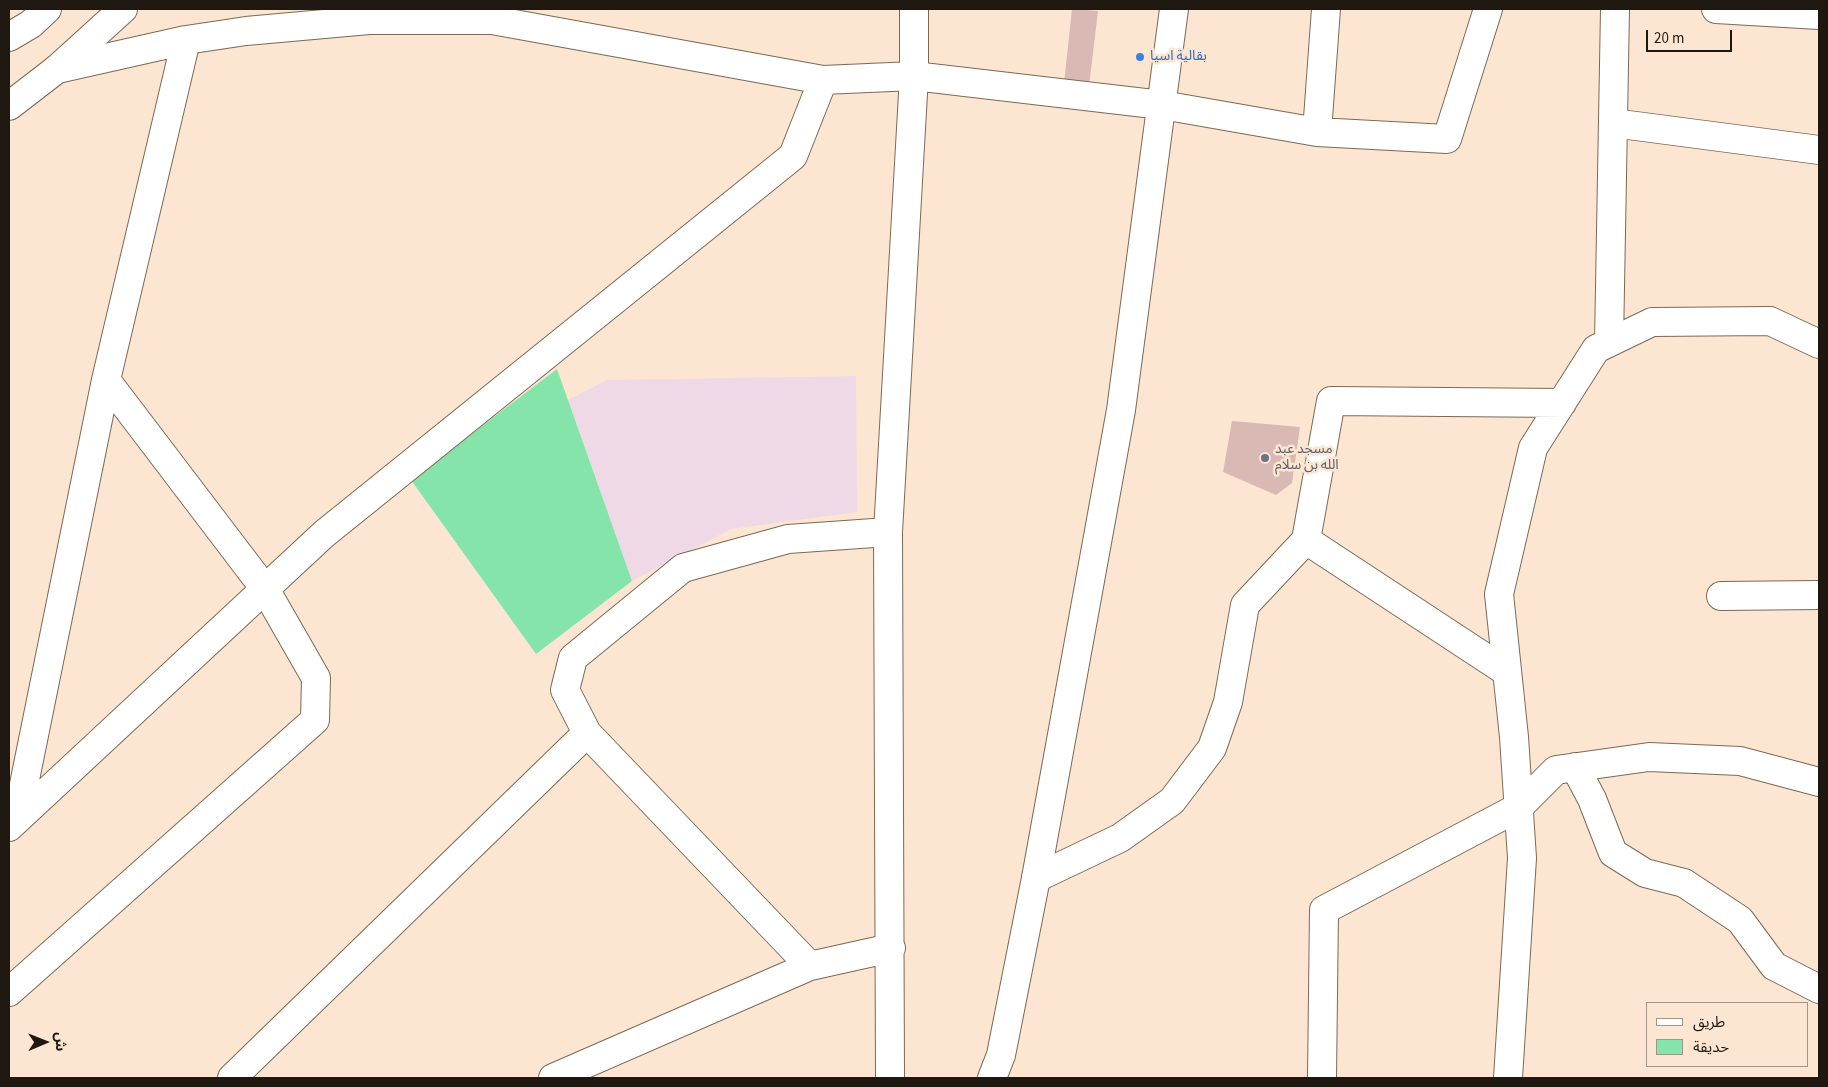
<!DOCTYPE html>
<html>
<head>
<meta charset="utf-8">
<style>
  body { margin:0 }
  #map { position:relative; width:1828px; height:1087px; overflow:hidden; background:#fce6d1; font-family:"Source Sans 3","Noto Sans Arabic",sans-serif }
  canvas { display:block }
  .frame { position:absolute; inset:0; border:10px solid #1f1810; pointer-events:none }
  .legend { position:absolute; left:1646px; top:1002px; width:162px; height:65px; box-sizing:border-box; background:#fce6d1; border:1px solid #a49484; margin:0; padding:6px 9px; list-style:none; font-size:15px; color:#1f1810 }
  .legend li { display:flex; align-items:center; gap:10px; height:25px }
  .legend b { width:25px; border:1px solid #a49484 }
  .north { position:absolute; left:20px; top:1017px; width:50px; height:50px; -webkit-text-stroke:4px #fce6d1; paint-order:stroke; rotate:89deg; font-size:14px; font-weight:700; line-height:20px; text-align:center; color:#1f1810 }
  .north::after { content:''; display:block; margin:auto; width:18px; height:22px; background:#1f1810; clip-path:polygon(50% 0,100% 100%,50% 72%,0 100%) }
  .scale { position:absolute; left:1646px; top:30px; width:86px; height:22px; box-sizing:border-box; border:2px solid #1f1810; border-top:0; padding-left:6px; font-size:15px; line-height:18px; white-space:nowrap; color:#1f1810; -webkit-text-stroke:4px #fce6d1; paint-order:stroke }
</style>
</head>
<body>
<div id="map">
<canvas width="1828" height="1087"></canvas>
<div class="frame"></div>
<ul class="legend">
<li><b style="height:6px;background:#fff"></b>طريق</li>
<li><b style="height:14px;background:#84e4aa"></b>حديقة</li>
</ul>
<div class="north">ش</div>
<div class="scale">20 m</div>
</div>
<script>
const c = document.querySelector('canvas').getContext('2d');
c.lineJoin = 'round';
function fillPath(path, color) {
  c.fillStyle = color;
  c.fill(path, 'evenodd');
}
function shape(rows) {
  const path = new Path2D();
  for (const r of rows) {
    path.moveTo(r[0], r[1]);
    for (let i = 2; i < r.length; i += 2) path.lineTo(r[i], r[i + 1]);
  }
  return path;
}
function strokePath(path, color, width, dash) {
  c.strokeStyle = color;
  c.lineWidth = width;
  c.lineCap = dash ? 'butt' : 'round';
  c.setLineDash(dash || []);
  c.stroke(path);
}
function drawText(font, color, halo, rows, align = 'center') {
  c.font = font + ' "Source Sans 3","Noto Sans Arabic",sans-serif';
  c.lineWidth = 5;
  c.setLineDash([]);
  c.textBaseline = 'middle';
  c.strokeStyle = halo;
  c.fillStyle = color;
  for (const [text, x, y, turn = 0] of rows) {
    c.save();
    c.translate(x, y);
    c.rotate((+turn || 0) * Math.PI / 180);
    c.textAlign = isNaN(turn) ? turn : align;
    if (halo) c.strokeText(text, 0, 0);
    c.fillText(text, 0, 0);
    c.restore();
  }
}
fillPath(shape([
  [856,376,857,512,731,529,632,581,568,400,607,380]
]), '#efd9e7');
fillPath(shape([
  [557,369,632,581,536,654,411,480]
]), '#84e4aa');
fillPath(shape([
  [1072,9,1098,11,1087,103,1062,102],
  [1232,421,1300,427,1292,483,1276,495,1223,472]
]), '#d8b9b4');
const minor = shape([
  [1716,9,1819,15],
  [57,69,186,40,246,31,369,20,492,20,823,80,914,76,1162,105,1317,132,1447,139,1488,9],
  [1613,123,1819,150],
  [1317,132,1326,9],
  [1609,342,1615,9],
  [1306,540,1507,672],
  [1721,596,1819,595],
  [587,733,565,690,573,658,683,568,788,539,888,532],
  [1575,767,1592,799,1613,853,1645,873,1684,883,1740,920,1774,966,1819,989],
  [17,819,106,380,186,40],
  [9,827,324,534,793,156,823,80],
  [1036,878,1120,838,1172,801,1212,748,1228,702,1245,605,1306,540,1331,401,1562,403],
  [9,992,315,720,316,678,265,589,106,380],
  [232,1078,587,733,810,966],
  [553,1078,810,966,891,948],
  [890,1078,888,532,914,76,914,9],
  [1322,1078,1324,910,1519,807,1556,770,1649,757,1740,761,1819,782],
  [1508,1078,1522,858,1514,737,1499,594,1533,448,1596,349,1652,322,1770,321,1819,344]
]);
const secondary = shape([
  [992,1078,1001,1055,1036,878,1121,410,1174,9]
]);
const primary = shape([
  [9,37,31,24,47,9],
  [9,106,57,69,123,9]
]);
strokePath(minor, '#7b6956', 30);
strokePath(secondary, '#7b6956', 30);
strokePath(primary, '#7b6956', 30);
strokePath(minor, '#fff', 28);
strokePath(secondary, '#fff', 28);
strokePath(primary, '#fff', 28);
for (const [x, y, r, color] of [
  [1140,57,5,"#3f7fe0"],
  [1265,458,5,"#6b7280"]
]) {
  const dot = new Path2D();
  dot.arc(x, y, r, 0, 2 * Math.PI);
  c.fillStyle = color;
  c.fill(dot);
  strokePath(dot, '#fce6d1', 2);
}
drawText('14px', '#366cbe', '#fce6d1', [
  ["بقالية اسيا",1150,57]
], 'left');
drawText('14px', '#5b616d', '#fce6d1', [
  ["مسجد عبد",1275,450],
  ["الله بن سلام",1275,466]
], 'left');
</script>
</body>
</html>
